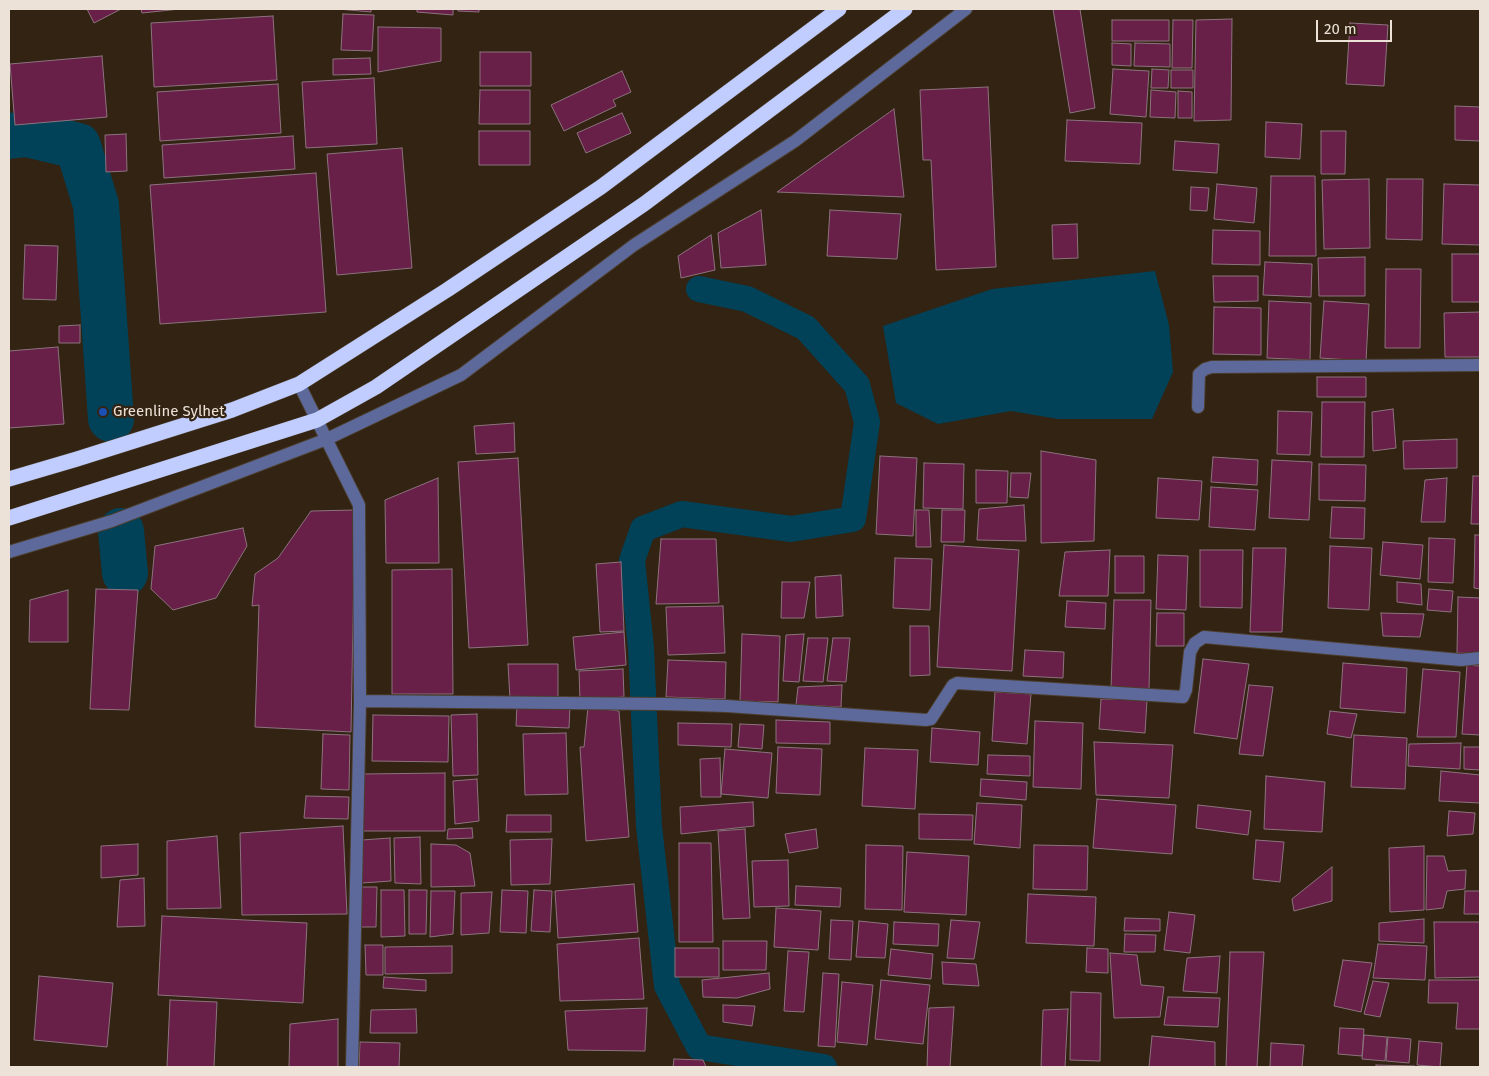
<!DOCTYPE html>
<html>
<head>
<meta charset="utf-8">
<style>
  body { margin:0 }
  #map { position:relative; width:1489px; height:1076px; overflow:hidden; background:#322312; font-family:"Fira Sans",sans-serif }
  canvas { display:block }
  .frame { position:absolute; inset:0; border:10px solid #ece2d8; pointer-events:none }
  .scale { position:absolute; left:1316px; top:20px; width:76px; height:22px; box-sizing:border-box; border:2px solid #ece2d8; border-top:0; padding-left:6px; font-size:15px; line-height:18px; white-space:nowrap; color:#ece2d8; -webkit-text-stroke:4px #322312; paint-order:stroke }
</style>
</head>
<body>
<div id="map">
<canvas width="1489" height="1076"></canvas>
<div class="frame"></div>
<div class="scale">20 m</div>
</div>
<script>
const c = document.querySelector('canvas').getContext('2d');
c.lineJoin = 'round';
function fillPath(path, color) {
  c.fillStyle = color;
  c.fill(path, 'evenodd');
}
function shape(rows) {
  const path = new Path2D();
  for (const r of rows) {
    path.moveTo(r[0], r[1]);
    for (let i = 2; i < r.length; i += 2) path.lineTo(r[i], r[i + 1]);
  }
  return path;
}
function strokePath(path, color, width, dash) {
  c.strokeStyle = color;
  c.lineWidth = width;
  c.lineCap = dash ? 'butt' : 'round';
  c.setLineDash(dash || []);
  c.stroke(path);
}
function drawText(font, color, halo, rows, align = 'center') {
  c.font = font + ' "Fira Sans",sans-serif';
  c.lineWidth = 4.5;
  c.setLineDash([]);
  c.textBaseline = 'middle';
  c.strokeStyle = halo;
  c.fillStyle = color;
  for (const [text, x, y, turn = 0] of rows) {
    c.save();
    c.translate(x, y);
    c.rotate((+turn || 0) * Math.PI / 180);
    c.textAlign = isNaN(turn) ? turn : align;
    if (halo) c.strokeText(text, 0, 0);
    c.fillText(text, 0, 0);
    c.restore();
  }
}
fillPath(shape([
  [1155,271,1169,325,1173,372,1152,419,1058,419,1011,411,938,424,896,403,883,326,992,289]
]), '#024258');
strokePath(shape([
  [699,289,747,299,806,328,857,385,867,422,853,519,791,529,682,514,643,529,632,560,641,648,649,826,667,986,699,1047,824,1067]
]), '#024258', 26);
strokePath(shape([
  [9,136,27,134,78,146,96,205,111,419],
  [121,531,125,573]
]), '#024258', 46);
const building = shape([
  [87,9,121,9,94,23,87,9],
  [141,9,180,9,142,13,141,9],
  [338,9,371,9,371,12,338,9],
  [417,9,453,9,453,15,417,12,417,9],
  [458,9,479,9,479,12,458,11,458,9],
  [1053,9,1080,9,1095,108,1070,113,1053,9],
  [343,14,374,15,372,51,341,50,343,14],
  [273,16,277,80,154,87,151,23,273,16],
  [1232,19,1231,120,1194,121,1196,20,1232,19],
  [1112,20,1169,20,1169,41,1112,41,1112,20],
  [1173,20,1193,20,1192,68,1172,68,1173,20],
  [1350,23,1388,25,1384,86,1346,84,1350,23],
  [378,27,441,28,441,61,378,72,378,27],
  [1112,43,1131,44,1131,66,1112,65,1112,43],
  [1135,43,1170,44,1170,67,1134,66,1135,43],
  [480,52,531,52,531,86,480,86,480,52],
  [102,56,107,117,15,125,10,64,102,56],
  [370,58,371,74,333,75,333,59,370,58],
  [1113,69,1149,71,1146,117,1110,114,1113,69],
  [1152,69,1169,70,1168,88,1151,88,1152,69],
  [1171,70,1193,70,1193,88,1171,88,1171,70],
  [622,71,631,92,613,100,616,106,564,131,551,105,622,71],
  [374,78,377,144,306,148,302,82,374,78],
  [278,84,281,133,160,141,157,92,278,84],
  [988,87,996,267,936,270,931,160,923,160,920,90,988,87],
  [480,90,530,90,530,124,479,124,480,90],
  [1151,90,1176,92,1175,118,1150,117,1151,90],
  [1178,91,1192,92,1192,118,1178,118,1178,91],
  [1455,106,1480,107,1480,141,1455,140,1455,106],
  [894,109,904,197,777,192,894,109],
  [622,113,631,133,586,153,577,133,622,113],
  [1067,120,1142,123,1140,164,1065,161,1067,120],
  [1266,122,1302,124,1300,159,1265,157,1266,122],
  [479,131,530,131,530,165,479,165,479,131],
  [1321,131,1346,131,1345,174,1321,174,1321,131],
  [126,134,127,171,106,172,105,135,126,134],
  [293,136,295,169,164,178,162,145,293,136],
  [1175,141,1219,144,1217,173,1173,170,1175,141],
  [402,148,412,268,337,275,327,154,402,148],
  [316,173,326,312,160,324,150,185,316,173],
  [1271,176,1315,176,1316,256,1269,256,1271,176],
  [1369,179,1370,248,1324,249,1322,180,1369,179],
  [1387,179,1423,179,1422,240,1386,239,1387,179],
  [1217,184,1257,188,1254,223,1214,219,1217,184],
  [1444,184,1480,185,1480,245,1442,244,1444,184],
  [1191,187,1209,188,1207,211,1190,210,1191,187],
  [761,210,766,265,721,268,718,233,761,210],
  [830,210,901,214,897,259,827,256,830,210],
  [1077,224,1078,258,1053,259,1052,225,1077,224],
  [1213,230,1260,231,1260,265,1212,264,1213,230],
  [711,235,715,270,681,278,678,256,711,235],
  [25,245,58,246,56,300,23,299,25,245],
  [1452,254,1480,254,1480,302,1452,302,1452,254],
  [1365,257,1365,296,1319,296,1318,258,1365,257],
  [1265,262,1312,264,1311,297,1263,295,1265,262],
  [1386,269,1421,269,1420,348,1385,348,1386,269],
  [1213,276,1258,276,1258,301,1214,302,1213,276],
  [1269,301,1311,303,1310,360,1267,358,1269,301],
  [1324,301,1369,304,1366,361,1320,358,1324,301],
  [1214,307,1261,308,1261,355,1213,354,1214,307],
  [1480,312,1480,357,1445,357,1444,313,1480,312],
  [80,325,80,343,59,343,59,326,80,325],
  [58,347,64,424,9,428,9,351,58,347],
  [1317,377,1366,377,1366,397,1317,397,1317,377],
  [1322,402,1365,402,1364,457,1321,457,1322,402],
  [1393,409,1396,448,1373,451,1372,412,1393,409],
  [1278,411,1312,412,1310,455,1277,454,1278,411],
  [514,423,515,452,476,454,474,426,514,423],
  [1457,439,1457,468,1404,469,1403,441,1457,439],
  [1041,451,1096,460,1094,541,1041,543,1041,451],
  [880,456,917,458,913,536,876,534,880,456],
  [1213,457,1258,460,1257,485,1211,482,1213,457],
  [518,458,528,645,469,648,458,462,518,458],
  [1272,460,1312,462,1309,520,1269,518,1272,460],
  [924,463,964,464,963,509,923,508,924,463],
  [1319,464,1366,465,1365,501,1319,500,1319,464],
  [976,470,1008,471,1007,503,976,503,976,470],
  [1011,473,1031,473,1028,498,1010,497,1011,473],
  [1473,476,1480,476,1480,524,1471,524,1473,476],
  [438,478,439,563,386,563,385,500,438,478],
  [1158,478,1202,481,1199,520,1156,518,1158,478],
  [1447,478,1445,522,1421,522,1425,480,1447,478],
  [1211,487,1258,490,1255,530,1209,527,1211,487],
  [1024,505,1026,541,977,540,979,509,1024,505],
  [1332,507,1365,508,1364,539,1330,538,1332,507],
  [355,510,351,732,255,727,259,605,252,606,255,574,278,558,311,511,355,510],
  [916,510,929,510,931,547,916,547,916,510],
  [942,510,965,510,964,542,941,542,942,510],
  [243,528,247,546,216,598,173,610,151,589,155,546,243,528],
  [1475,535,1480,535,1480,589,1474,588,1475,535],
  [1429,538,1455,539,1453,583,1428,582,1429,538],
  [661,539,716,539,719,603,656,604,661,539],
  [1383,542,1423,545,1420,579,1380,575,1383,542],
  [944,545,1019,550,1012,671,937,667,944,545],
  [1330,546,1372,548,1369,610,1328,608,1330,546],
  [1253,548,1286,548,1282,632,1250,632,1253,548],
  [1110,550,1108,596,1059,596,1065,552,1110,550],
  [1200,550,1243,550,1242,608,1200,607,1200,550],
  [1158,555,1188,556,1186,610,1156,609,1158,555],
  [1115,556,1144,556,1144,593,1115,593,1115,556],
  [895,558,932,559,930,610,893,608,895,558],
  [621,562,624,631,600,632,596,564,621,562],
  [452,569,453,694,392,694,392,570,452,569],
  [841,575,843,616,816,618,815,577,841,575],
  [782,582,810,582,804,618,781,618,782,582],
  [1397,582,1421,584,1422,605,1397,602,1397,582],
  [96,589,138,590,129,710,90,709,96,589],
  [1429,589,1453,591,1451,612,1427,610,1429,589],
  [68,590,68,642,29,642,30,600,68,590],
  [1458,597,1480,598,1480,654,1457,653,1458,597],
  [1114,600,1151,600,1149,690,1111,689,1114,600],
  [1067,601,1106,603,1105,629,1065,627,1067,601],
  [723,606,725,653,668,655,666,607,723,606],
  [1157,613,1184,613,1184,646,1156,646,1157,613],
  [1381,613,1424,614,1420,637,1383,636,1381,613],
  [910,626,929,626,930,675,910,676,910,626],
  [624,632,626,665,576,670,573,637,624,632],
  [742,634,780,636,778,702,740,701,742,634],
  [804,634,799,682,783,681,786,635,804,634],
  [808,638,828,638,823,682,803,681,808,638],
  [833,638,850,638,846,682,827,681,833,638],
  [1025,650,1064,652,1063,678,1023,676,1025,650],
  [1203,659,1249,664,1237,739,1194,733,1203,659],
  [668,660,726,662,725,699,666,697,668,660],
  [1343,663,1407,668,1405,713,1340,708,1343,663],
  [508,664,558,664,558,698,510,699,508,664],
  [1467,665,1480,666,1480,735,1462,734,1467,665],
  [623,669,624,697,580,700,579,671,623,669],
  [1423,669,1460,672,1456,737,1417,737,1423,669],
  [842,685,841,707,796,705,798,687,842,685],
  [1249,685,1273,687,1263,756,1239,754,1249,685],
  [995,692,1031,694,1027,744,992,741,995,692],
  [1101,699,1147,700,1145,733,1099,729,1101,699],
  [517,704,570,706,569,728,516,726,517,704],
  [588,707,619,711,629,837,586,841,580,747,584,747,588,707],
  [1330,711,1357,714,1351,738,1327,734,1330,711],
  [477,714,478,775,453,776,451,715,477,714],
  [373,715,449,716,448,762,372,761,373,715],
  [776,720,830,722,830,744,776,743,776,720],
  [1035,721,1083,723,1081,789,1033,787,1035,721],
  [678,723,732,724,731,747,678,745,678,723],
  [740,724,764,725,762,749,738,747,740,724],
  [932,728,980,732,978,765,930,762,932,728],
  [566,733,568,794,525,795,523,734,566,733],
  [323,734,350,735,349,790,321,789,323,734],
  [1354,735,1407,738,1405,789,1351,787,1354,735],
  [1094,742,1173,745,1169,798,1096,795,1094,742],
  [1461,743,1460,769,1408,766,1409,744,1461,743],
  [778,747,822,749,820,795,776,793,778,747],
  [1464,747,1480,747,1480,770,1464,769,1464,747],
  [865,748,918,750,915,809,862,806,865,748],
  [725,749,772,753,768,798,721,794,725,749],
  [988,755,1030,756,1030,776,987,774,988,755],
  [720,758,721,797,701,797,700,759,720,758],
  [1441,771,1480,775,1480,803,1439,801,1441,771],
  [445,773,445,831,363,831,363,774,445,773],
  [1266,776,1325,782,1322,832,1264,829,1266,776],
  [477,779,479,821,455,824,453,781,477,779],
  [981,779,1027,782,1026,800,980,796,981,779],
  [306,796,349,797,348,819,304,818,306,796],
  [1097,799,1176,805,1172,854,1093,848,1097,799],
  [753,802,754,826,681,834,680,807,753,802],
  [977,803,1022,805,1020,848,974,844,977,803],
  [1198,805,1251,811,1248,835,1196,828,1198,805],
  [1449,811,1475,813,1473,834,1447,836,1449,811],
  [919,814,973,815,972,840,919,839,919,814],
  [507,815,551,815,551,832,506,832,507,815],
  [343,826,347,914,242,915,240,833,343,826],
  [472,828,473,838,447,839,448,829,472,828],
  [745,829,750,918,723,919,718,831,745,829],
  [816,829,818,848,789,853,785,834,816,829],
  [217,836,221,908,167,909,167,841,217,836],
  [420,837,421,884,395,883,394,838,420,837],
  [390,838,391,881,362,883,362,840,390,838],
  [552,839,550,884,511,885,510,840,552,839],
  [1256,840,1284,842,1280,882,1253,879,1256,840],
  [679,843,711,843,713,942,679,942,679,843],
  [138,844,138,875,101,878,101,846,138,844],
  [431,844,456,845,470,853,475,886,431,887,431,844],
  [866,845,903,846,902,910,865,909,866,845],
  [1034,845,1088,846,1087,890,1033,889,1034,845],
  [1424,846,1424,910,1390,912,1389,848,1424,846],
  [907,852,969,856,966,915,904,912,907,852],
  [1427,856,1444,856,1448,871,1466,870,1465,889,1447,891,1443,908,1426,910,1427,856],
  [788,860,789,906,754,907,752,861,788,860],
  [1332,867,1332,901,1294,911,1292,899,1332,867],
  [144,878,145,926,117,927,120,880,144,878],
  [634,884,638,932,558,938,555,891,634,884],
  [796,886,841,888,840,907,795,905,796,886],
  [360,887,377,887,376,927,361,927,360,887],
  [381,890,404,890,405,936,381,937,381,890],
  [409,890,427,890,426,934,409,934,409,890],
  [502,890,528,891,526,933,500,932,502,890],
  [534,890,552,891,550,932,531,931,534,890],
  [431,891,455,891,453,934,430,937,431,891],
  [1465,891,1480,891,1480,914,1464,914,1465,891],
  [492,892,489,933,461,935,461,893,492,892],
  [1028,894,1096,897,1094,946,1026,943,1028,894],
  [776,908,821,911,818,950,774,947,776,908],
  [1169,912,1195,915,1190,953,1164,950,1169,912],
  [162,916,307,923,303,1003,158,995,162,916],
  [1125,918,1160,919,1160,931,1124,931,1125,918],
  [1424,919,1424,943,1379,941,1379,923,1424,919],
  [831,920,853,921,851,960,829,959,831,920],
  [951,920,980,922,974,959,947,958,951,920],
  [859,921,888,924,885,958,856,957,859,921],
  [894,922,939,924,938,946,893,944,894,922],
  [1434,922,1480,922,1480,977,1435,978,1434,922],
  [1125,934,1156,935,1155,952,1124,952,1125,934],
  [639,938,644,999,560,1001,557,944,639,938],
  [723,941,767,941,766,970,723,970,723,941],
  [1378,944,1427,946,1425,980,1373,978,1378,944],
  [365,945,383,945,383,975,366,975,365,945],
  [452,946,452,973,385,974,385,947,452,946],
  [675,948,719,948,719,977,675,977,675,948],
  [1087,948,1108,949,1108,973,1086,972,1087,948],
  [891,949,933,954,931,979,888,975,891,949],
  [788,951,809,952,804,1012,784,1011,788,951],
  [1230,952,1264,952,1257,1067,1226,1067,1230,952],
  [1110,953,1137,955,1141,985,1164,987,1160,1017,1114,1018,1110,953],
  [1220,956,1217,993,1183,991,1187,958,1220,956],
  [1343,960,1372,963,1361,1012,1334,1006,1343,960],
  [942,962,976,964,979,986,943,984,942,962],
  [769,973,770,989,737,998,703,997,702,980,769,973],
  [823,973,839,974,835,1047,818,1046,823,973],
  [39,976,113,983,107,1047,34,1040,39,976],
  [384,977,426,980,426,991,383,988,384,977],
  [881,980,930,985,923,1044,875,1039,881,980],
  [1429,980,1480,980,1480,1029,1456,1029,1458,1003,1428,1003,1429,980],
  [1373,981,1389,983,1380,1017,1364,1014,1373,981],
  [842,982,873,985,867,1045,837,1042,842,982],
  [1071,992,1101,993,1100,1061,1070,1060,1071,992],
  [1168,997,1220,998,1218,1027,1164,1025,1168,997],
  [170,1000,217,1002,214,1067,167,1067,170,1000],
  [723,1005,755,1006,752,1026,723,1022,723,1005],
  [954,1007,950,1067,927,1067,929,1008,954,1007],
  [647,1008,645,1051,568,1050,565,1011,647,1008],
  [416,1009,417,1033,370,1033,371,1010,416,1009],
  [1068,1009,1065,1067,1041,1067,1043,1010,1068,1009],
  [338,1019,338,1067,289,1067,290,1024,338,1019],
  [1340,1028,1364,1029,1362,1056,1338,1054,1340,1028],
  [1364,1035,1387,1037,1385,1061,1362,1059,1364,1035],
  [1152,1036,1215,1042,1215,1067,1149,1067,1152,1036],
  [1388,1037,1411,1039,1409,1063,1386,1061,1388,1037],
  [1419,1041,1442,1043,1440,1067,1417,1065,1419,1041],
  [360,1042,400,1043,399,1067,359,1067,360,1042],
  [1271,1043,1304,1045,1302,1067,1270,1067,1271,1043],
  [674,1059,703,1060,706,1067,673,1067,674,1059],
  [1376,1065,1415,1066,1415,1067,1376,1067,1376,1065]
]);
fillPath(building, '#681f48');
strokePath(building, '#8c737e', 1);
const minor = shape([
  [299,384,359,505,360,701,352,1067],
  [1198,407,1199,374,1205,369,1212,367,1480,365],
  [9,552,112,521,327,439,461,375,634,245,795,141,966,9],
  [360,701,664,704,727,706,926,720,931,719,953,685,957,683,1183,697,1186,690,1190,652,1195,643,1204,637,1461,660,1480,658]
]);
const highway = shape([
  [9,479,77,459,232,410,299,384,447,290,601,187,839,9],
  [9,518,317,420,376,387,644,204,905,9]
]);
strokePath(minor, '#4c3e2e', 14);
strokePath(highway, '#4c3e2e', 16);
strokePath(minor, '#5d699a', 12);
strokePath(highway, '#c0cdfe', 15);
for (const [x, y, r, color] of [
  [103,412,5,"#1a4fb4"]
]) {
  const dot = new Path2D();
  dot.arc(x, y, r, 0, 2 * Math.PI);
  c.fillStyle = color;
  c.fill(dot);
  strokePath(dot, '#322312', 2);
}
drawText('15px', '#ece2d8', '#322312', [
  ["Greenline Sylhet",113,412]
], 'left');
</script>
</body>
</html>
